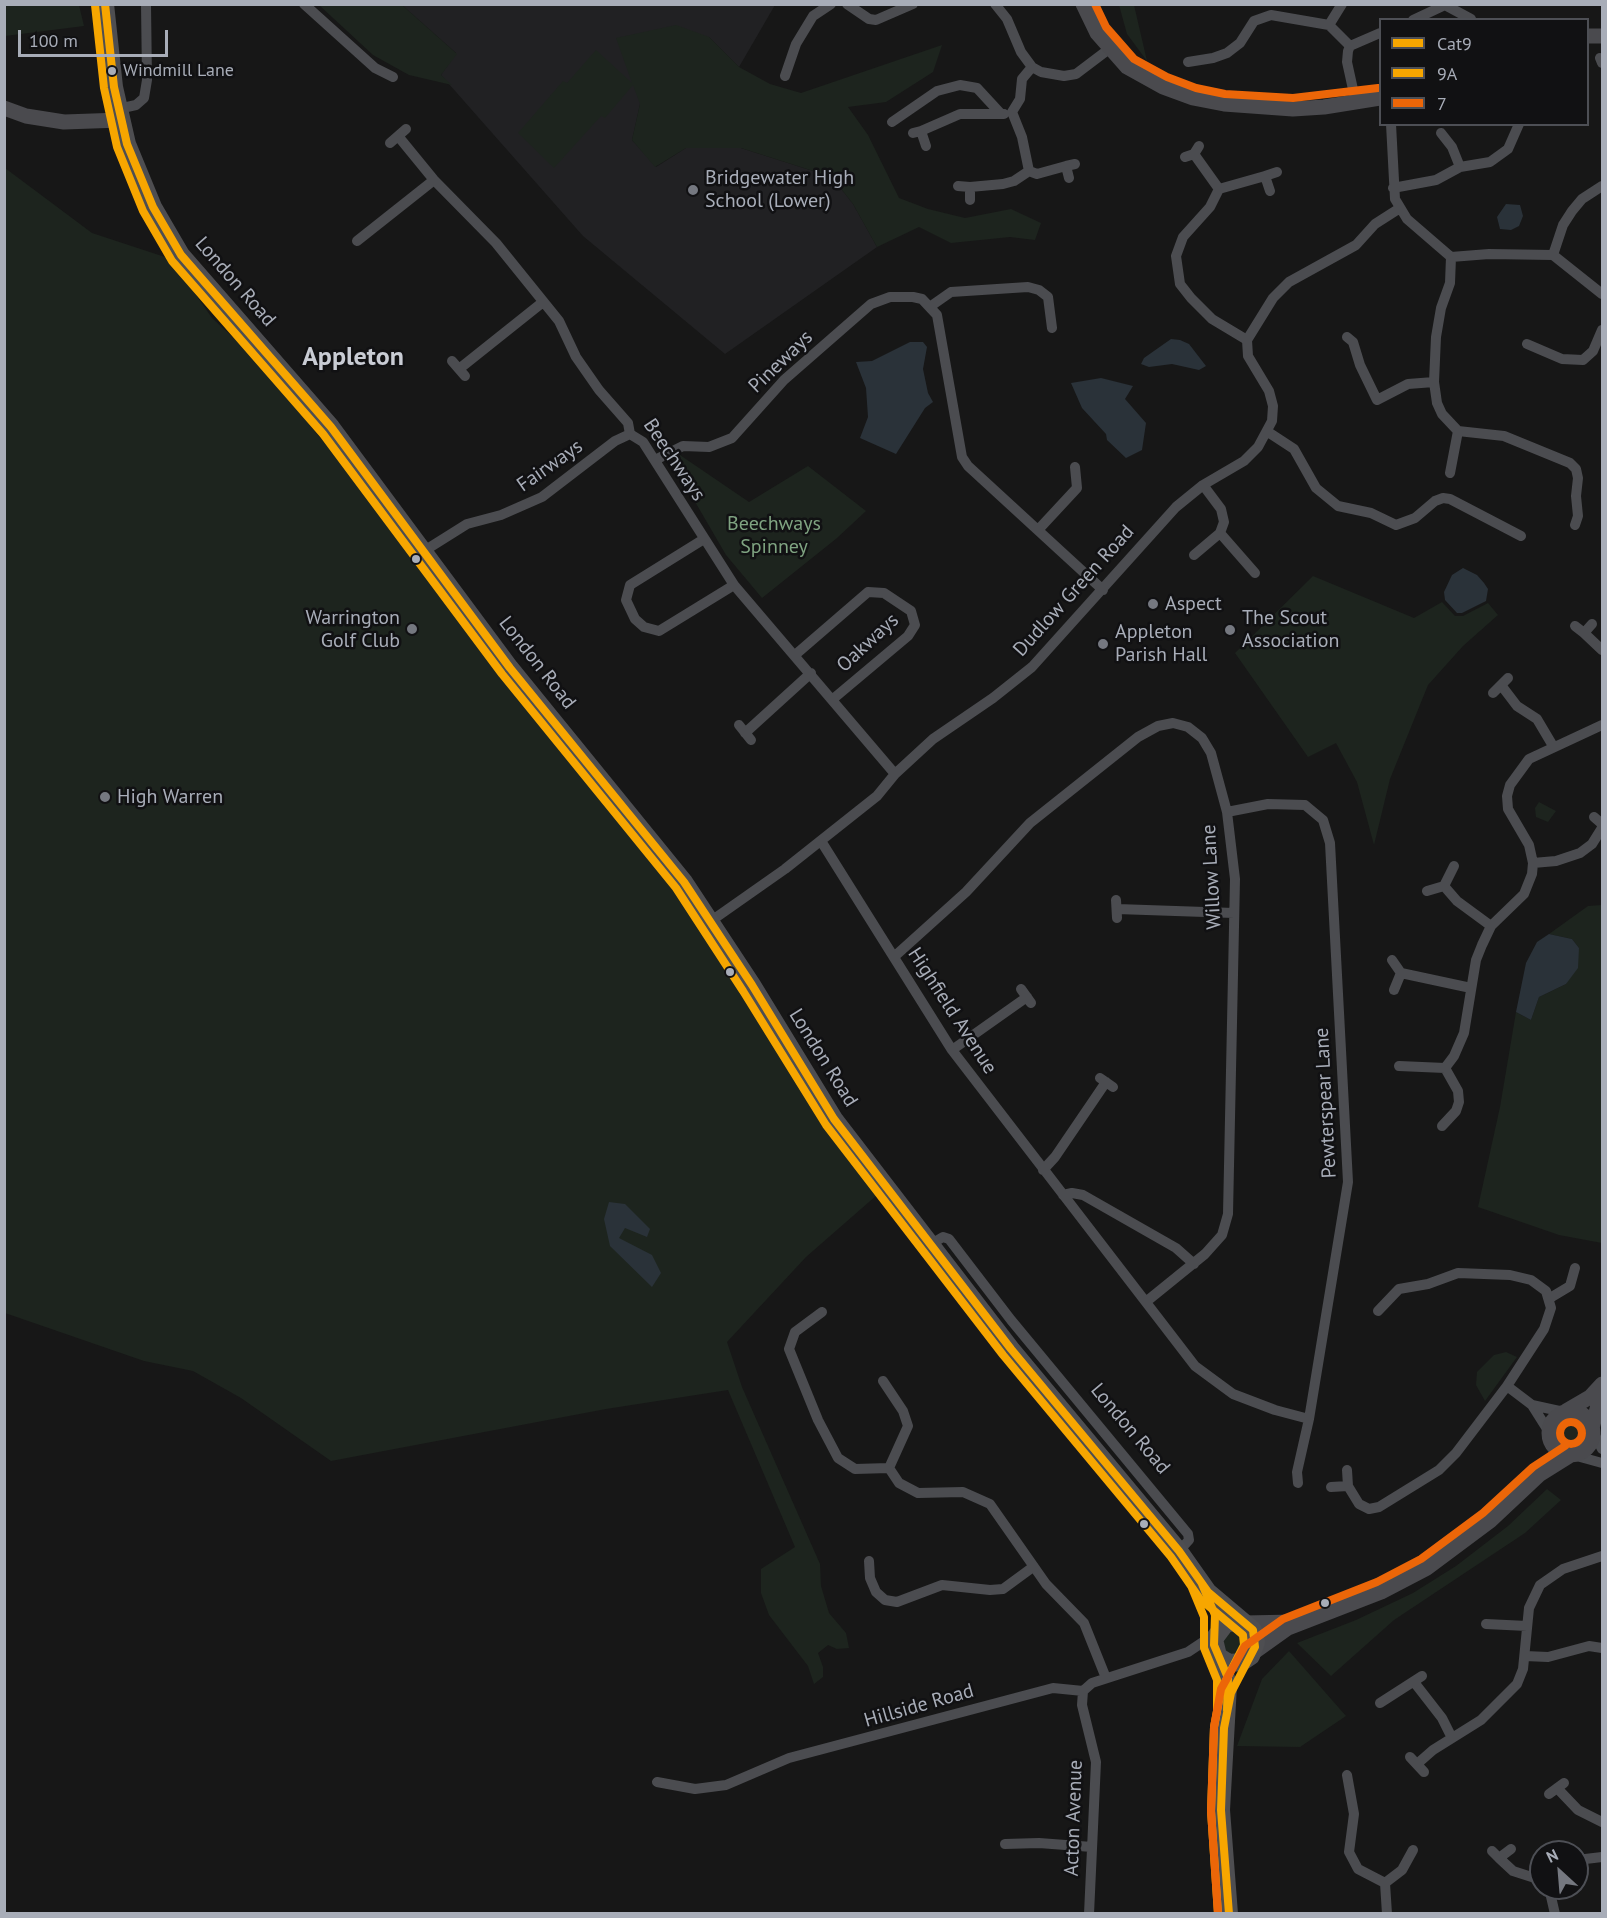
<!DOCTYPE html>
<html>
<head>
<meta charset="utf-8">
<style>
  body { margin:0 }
  #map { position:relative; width:1607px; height:1918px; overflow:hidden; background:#171717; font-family:"PT Sans",sans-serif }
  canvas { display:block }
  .frame { position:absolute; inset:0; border:6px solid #a8adb8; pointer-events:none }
  .legend { position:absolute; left:1379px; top:18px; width:210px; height:108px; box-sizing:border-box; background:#111113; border:2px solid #4d4f55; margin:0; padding:8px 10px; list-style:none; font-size:18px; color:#a8adb8 }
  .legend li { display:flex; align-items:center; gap:12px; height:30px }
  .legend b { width:30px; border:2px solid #4d4f55 }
  .north { position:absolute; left:1529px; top:1840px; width:60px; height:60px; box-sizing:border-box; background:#111113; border:2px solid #4d4f55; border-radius:50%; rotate:334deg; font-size:16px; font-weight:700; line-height:24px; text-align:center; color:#a8adb8 }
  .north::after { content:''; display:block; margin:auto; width:21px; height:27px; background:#757880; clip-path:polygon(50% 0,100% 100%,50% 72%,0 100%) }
  .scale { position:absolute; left:18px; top:30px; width:150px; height:27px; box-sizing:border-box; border:3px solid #a8adb8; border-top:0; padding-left:8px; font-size:18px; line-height:21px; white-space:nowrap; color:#a8adb8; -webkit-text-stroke:4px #111113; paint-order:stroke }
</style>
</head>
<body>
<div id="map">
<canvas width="1607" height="1918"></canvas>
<div class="frame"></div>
<ul class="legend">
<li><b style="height:8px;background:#f7a600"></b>Cat9</li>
<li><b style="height:8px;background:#f7a600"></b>9A</li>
<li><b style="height:8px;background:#ec6608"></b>7</li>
</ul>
<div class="north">N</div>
<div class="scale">100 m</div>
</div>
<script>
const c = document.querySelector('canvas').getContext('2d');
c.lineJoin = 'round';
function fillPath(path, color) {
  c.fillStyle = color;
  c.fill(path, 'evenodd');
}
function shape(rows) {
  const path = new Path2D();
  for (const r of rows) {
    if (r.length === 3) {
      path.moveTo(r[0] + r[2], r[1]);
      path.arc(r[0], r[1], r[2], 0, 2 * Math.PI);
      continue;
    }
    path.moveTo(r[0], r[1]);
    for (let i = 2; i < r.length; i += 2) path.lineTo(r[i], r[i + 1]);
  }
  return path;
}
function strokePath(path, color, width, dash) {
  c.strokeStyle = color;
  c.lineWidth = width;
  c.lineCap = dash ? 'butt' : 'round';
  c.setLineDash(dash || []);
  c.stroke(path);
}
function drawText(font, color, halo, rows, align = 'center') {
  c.font = font + ' "PT Sans",sans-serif';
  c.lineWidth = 5;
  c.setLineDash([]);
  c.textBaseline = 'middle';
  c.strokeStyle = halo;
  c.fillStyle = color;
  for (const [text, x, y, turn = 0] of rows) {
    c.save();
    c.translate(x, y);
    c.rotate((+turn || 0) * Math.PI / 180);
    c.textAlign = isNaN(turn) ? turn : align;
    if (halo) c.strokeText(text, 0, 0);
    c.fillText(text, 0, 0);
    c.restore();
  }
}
fillPath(shape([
  [402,5,775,5,739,67,709,37,640,104,632,140,656,167,686,148,741,148,832,177,853,204,877,247,725,354,583,236,441,75,456,53]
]), '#212123');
fillPath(shape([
  [4,5,79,5,84,26,5,36],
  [319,5,402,5,457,54,441,75,452,85,409,75,373,55],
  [1119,5,1134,5,1147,61,1127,34],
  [676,25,709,37,739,67,770,84,801,93,942,45,933,72,886,102,848,107,868,135,899,198,928,209,965,218,1011,209,1041,223,1035,240,1010,237,951,243,919,227,877,247,853,204,832,177,741,148,686,148,655,167,632,140,640,104,633,85,605,118,601,116,554,168,518,133,563,81,567,83,596,50,632,83,616,38],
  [5,168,92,233,171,259,212,318,266,368,316,433,445,582,613,792,822,1100,877,1195,806,1257,727,1342,742,1387,820,1564,821,1586,829,1613,846,1633,849,1648,837,1649,828,1645,818,1653,823,1667,823,1677,814,1684,808,1666,769,1615,761,1593,761,1569,795,1547,728,1390,606,1409,331,1461,241,1398,193,1371,144,1361,5,1313],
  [680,455,749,502,808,466,866,511,837,538,762,598,726,555,676,469,676,459],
  [1313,576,1414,618,1442,602,1455,616,1463,616,1488,603,1498,615,1463,646,1428,685,1390,779,1374,845,1357,782,1336,743,1308,757,1235,653],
  [1539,802,1556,811,1548,822,1536,817,1535,808],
  [1602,905,1602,1243,1559,1235,1478,1207,1500,1107,1516,1012,1531,1020,1539,997,1566,984,1579,948,1572,939,1549,934,1588,906],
  [1506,1352,1517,1357,1485,1401,1476,1385,1477,1372,1494,1355],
  [1571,1434,13],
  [1547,1489,1561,1500,1525,1533,1394,1620,1331,1676,1297,1643,1356,1620,1413,1593,1456,1566,1508,1526],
  [1241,1630,1248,1638,1244,1652,1232,1655,1225,1651,1223,1637,1227,1632],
  [1289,1651,1346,1716,1300,1747,1237,1746,1262,1679]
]), '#1d241e');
fillPath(shape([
  [1506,204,1520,205,1523,216,1519,226,1511,230,1500,229,1497,217],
  [1171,339,1180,340,1189,344,1206,366,1199,370,1172,364,1149,367,1141,364,1144,358],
  [910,342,923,342,927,347,923,369,928,393,933,402,925,408,896,454,860,438,868,417,866,388,856,362,872,361],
  [1101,378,1133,386,1125,399,1146,423,1142,450,1126,458,1107,440,1106,434,1082,408,1071,383],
  [1463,568,1477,575,1484,583,1488,589,1486,601,1462,613,1457,613,1445,600,1444,592,1452,575],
  [1549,934,1572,939,1579,948,1578,968,1566,984,1539,997,1531,1020,1516,1012,1526,963,1537,942],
  [609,1202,625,1204,650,1229,647,1237,625,1228,619,1238,652,1255,661,1273,652,1287,610,1246,604,1219]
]), '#2a3239');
strokePath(shape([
  [304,4,375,68,393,77],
  [847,4,869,19,876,20,913,4],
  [995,4,1007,19,1021,52,1032,67,1041,72,1064,76,1076,74,1109,49],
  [1413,20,1445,5,1471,19],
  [1329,25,1342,4],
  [1600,58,1602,63],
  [1188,62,1213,58,1227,53,1240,43,1254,21,1271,15,1329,25,1350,46],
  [785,76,796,44,813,16,831,4],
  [1356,103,1347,62,1348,51,1350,46,1380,33],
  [118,109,136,105,144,98,147,80,146,4],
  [892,122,937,91,960,85,977,88,1001,114],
  [1391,124,1395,199,1407,219,1451,257,1489,254,1553,255,1602,294],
  [921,131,960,114,1004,114],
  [913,133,921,131,926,146],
  [1441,133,1452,147,1460,167],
  [398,136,434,180,496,243,559,321,576,357,599,390,628,423,630,434,643,442,734,585,895,774],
  [390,143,406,129],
  [1194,154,1219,189],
  [1185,157,1194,154,1199,146],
  [1029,171,1022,137,1012,112,1020,99,1022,79,1032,67],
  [1069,178,1066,166,1075,164],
  [958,186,970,187,970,200],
  [970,187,1003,184,1014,181,1029,171,1037,174,1066,166],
  [1393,188,1436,180,1460,167,1490,162,1508,149,1519,124],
  [1270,191,1265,176,1277,172],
  [357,241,434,180],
  [1553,255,1563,225,1572,211,1582,199,1602,186],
  [1451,257,1450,283,1441,308,1436,337,1434,382,1437,403,1442,414,1458,431,1504,436,1570,463,1576,469,1578,478,1576,496,1578,516,1575,525],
  [931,306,951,292,1028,287,1039,290,1048,297,1052,328],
  [1347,337,1353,342,1360,365,1377,400,1408,384,1434,382],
  [1247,340,1212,319,1191,298,1180,284,1176,256,1183,237,1210,207,1219,189,1265,176],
  [1527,344,1562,359,1583,360,1593,351,1602,330],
  [452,361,465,376],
  [459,369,543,302],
  [1268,432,1294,449,1316,488,1338,506,1371,513,1396,525,1415,518,1435,501,1443,498,1450,499,1521,536],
  [655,460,683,446,709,447,732,438,784,380,871,304,890,297,913,297,922,299,937,315,962,457,968,466,1103,590],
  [1450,473,1458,431],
  [1038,530,1077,488,1075,467],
  [1220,533,1255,573],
  [704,539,630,585,626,600,635,619,644,627,659,631,734,585],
  [424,551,467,524,501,515,542,497,615,441,630,434],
  [1194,555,1220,533,1224,522,1221,509,1203,485],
  [1575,626,1584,633,1592,624],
  [1584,633,1602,650],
  [795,655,868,592,884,593,911,611,915,625,908,636,833,699],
  [1501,685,1517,706,1537,719,1553,746],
  [1493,693,1508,678],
  [739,725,751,740],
  [745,733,811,673],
  [1227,812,1268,804,1305,805,1323,820,1330,843,1348,1182,1309,1419,1297,1472,1298,1483],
  [1594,817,1602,824],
  [821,841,952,1050,1195,1366,1233,1394,1275,1410,1309,1419],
  [1533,863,1556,861,1580,853,1592,844,1602,828],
  [1444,886,1457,901,1491,926],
  [1427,891,1444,886,1454,866],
  [1116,900,1117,918],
  [1117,909,1234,913],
  [711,921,785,869,877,796,895,774,933,739,993,698,1032,667,1176,507,1203,485,1244,461,1258,447,1272,421,1273,406,1269,391,1248,356,1247,340,1273,298,1289,282,1356,245,1375,224,1400,208],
  [895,956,966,892,1030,823,1138,737,1158,726,1173,723,1188,727,1202,738,1211,753,1227,812,1235,879,1228,1214,1222,1235,1205,1254,1147,1301],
  [1392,960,1401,973,1394,990],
  [1401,973,1471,988],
  [1021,989,1031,1003],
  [952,1050,1027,997],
  [1399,1066,1445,1068],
  [1100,1078,1113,1087],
  [1442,1126,1456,1111,1459,1102,1458,1091,1445,1068,1454,1056,1464,1033,1476,960,1482,945,1491,926,1524,894,1532,874,1533,863,1529,845,1508,809,1507,796,1510,785,1529,759,1602,725],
  [1043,1170,1055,1157,1106,1082],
  [1063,1195,1072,1193,1083,1195,1176,1248,1194,1264],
  [931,1244,943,1237,949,1239,1011,1320,1188,1534,1189,1540,1179,1551],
  [1550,1298,1570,1286,1575,1268],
  [1378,1311,1399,1289,1428,1284,1458,1273,1510,1275,1531,1280,1546,1291,1551,1308,1544,1329,1507,1386,1532,1405,1564,1412],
  [822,1312,795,1332,789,1349,818,1420,838,1458,855,1469,889,1468,899,1483,918,1493,963,1492,990,1504,1046,1584,1084,1623,1106,1678],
  [883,1381,903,1411,908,1426,889,1468],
  [1532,1405,1549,1432],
  [1593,1431,1602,1449],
  [1573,1455,1602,1463],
  [1347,1470,1348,1486,1359,1504,1369,1509,1379,1507,1439,1470,1456,1453,1507,1386],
  [1331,1487,1348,1486],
  [869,1561,870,1578,876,1592,885,1600,897,1602,942,1585,990,1590,1003,1589,1033,1567],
  [1486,1624,1527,1626],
  [1525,1656,1548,1657,1589,1646,1602,1648],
  [1414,1682,1442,1718,1452,1738],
  [1083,1691,1082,1705,1096,1762,1089,1914],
  [1083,1691,1092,1683,1188,1652,1215,1634],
  [1380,1703,1422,1676],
  [1410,1757,1424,1772],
  [1417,1764,1433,1750,1481,1720,1517,1684,1523,1669,1529,1608,1540,1585,1563,1569,1602,1556],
  [1347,1775,1354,1814,1349,1852,1358,1869,1385,1883,1387,1914],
  [657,1782,695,1789,726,1785,789,1758,1053,1688,1083,1691],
  [1557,1788,1578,1810,1602,1822],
  [1549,1794,1564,1783],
  [1005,1844,1039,1843,1092,1847],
  [1492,1851,1499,1858,1511,1849],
  [1499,1858,1513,1871,1541,1880],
  [1577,1860,1602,1857],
  [1385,1883,1402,1870,1413,1850],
  [1549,1888,1555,1914]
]), '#4b4c50', 10);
strokePath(shape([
  [1083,4,1097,33,1127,67,1163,87,1193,98,1224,104,1293,109,1324,107,1380,98],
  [1588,36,1602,36],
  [4,108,26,116,64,122,121,120],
  [1566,1411,1590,1397,1602,1384],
  [1571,1433,22],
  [1592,1428,1602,1390],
  [1244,1623,1295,1622],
  [1253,1653,1288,1628,1381,1592,1427,1568,1490,1521,1539,1475,1571,1455]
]), '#4a4a4e', 15);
strokePath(shape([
  [105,4,114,87,127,144,153,207,181,255,331,427,510,668,684,882,752,985,834,1119,1011,1349,1179,1551,1208,1592,1253,1630,1256,1642,1251,1656,1242,1662,1229,1663,1218,1656,1214,1639,1226,1623,1242,1622],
  [1220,1657,1228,1685,1221,1810,1229,1914]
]), '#4e4e51', 18);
strokePath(shape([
  [105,4,114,87,127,144,153,207,181,255,331,427,510,668,684,882,752,985,834,1119,1011,1349,1179,1551,1208,1592,1253,1630,1255,1647,1231,1693,1224,1728,1221,1810,1229,1914],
  [1202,1584,1215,1615,1214,1645,1228,1678,1227,1710]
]), '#f7a600', 8);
strokePath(shape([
  [95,5,104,88,117,147,143,211,172,261,323,434,502,674,676,888,743,991,826,1125,1003,1355,1171,1557,1200,1599,1243,1635,1244,1645,1221,1690,1214,1727,1211,1811,1218,1914],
  [1192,1588,1204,1617,1204,1648,1217,1680,1217,1710]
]), '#f7a600', 8);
strokePath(shape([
  [1095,4,1106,27,1134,59,1167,77,1196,88,1225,94,1293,98,1378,88],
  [1571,1433,11],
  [1218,1914,1211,1811,1214,1727,1221,1689,1245,1646,1283,1619,1377,1582,1421,1559,1483,1513,1533,1467,1565,1446]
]), '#ec6608', 8);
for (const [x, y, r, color] of [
  [112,71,5,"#a8adb8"],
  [693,190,6,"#757880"],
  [416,559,5,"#a8adb8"],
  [1153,604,6,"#757880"],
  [412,629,6,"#757880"],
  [1230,630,6,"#757880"],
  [1103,644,6,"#757880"],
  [105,797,6,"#757880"],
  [730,972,5,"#a8adb8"],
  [1144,1524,5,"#a8adb8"],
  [1325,1603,5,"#a8adb8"]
]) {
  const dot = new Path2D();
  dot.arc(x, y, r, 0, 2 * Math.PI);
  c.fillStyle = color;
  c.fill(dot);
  strokePath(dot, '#111113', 2);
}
drawText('18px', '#a8adb8', '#111113', [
  ["Windmill Lane",123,71]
], 'left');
drawText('20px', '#a8adb8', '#111113', [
  ["Bridgewater High",705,178],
  ["School (Lower)",705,201],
  ["Aspect",1165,604],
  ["Warrington",400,618,"right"],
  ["Golf Club",400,641,"right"],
  ["The Scout",1242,618],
  ["Association",1242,641],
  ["Appleton",1115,632],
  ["Parish Hall",1115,655],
  ["High Warren",117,797]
], 'left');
drawText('20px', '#a8adb8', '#111113', [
  ["London Road",235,282,49],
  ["Pineways",781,362,-44],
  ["Beechways",674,460,56],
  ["Fairways",550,466,-35],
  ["Dudlow Green Road",1074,591,-48],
  ["Oakways",868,643,-43],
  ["London Road",537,663,52],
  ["Willow Lane",1212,877,-93],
  ["Highfield Avenue",952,1011,57],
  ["London Road",823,1058,58],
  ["Pewterspear Lane",1326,1103,-93],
  ["London Road",1130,1429,50],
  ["Hillside Road",919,1706,-16],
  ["Acton Avenue",1074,1818,-88]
]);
drawText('20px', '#7fa381', '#111113', [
  ["Beechways",774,524],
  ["Spinney",774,547]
]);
drawText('bold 26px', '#c9ccd4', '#111113', [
  ["Appleton",353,358]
]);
</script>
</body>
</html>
